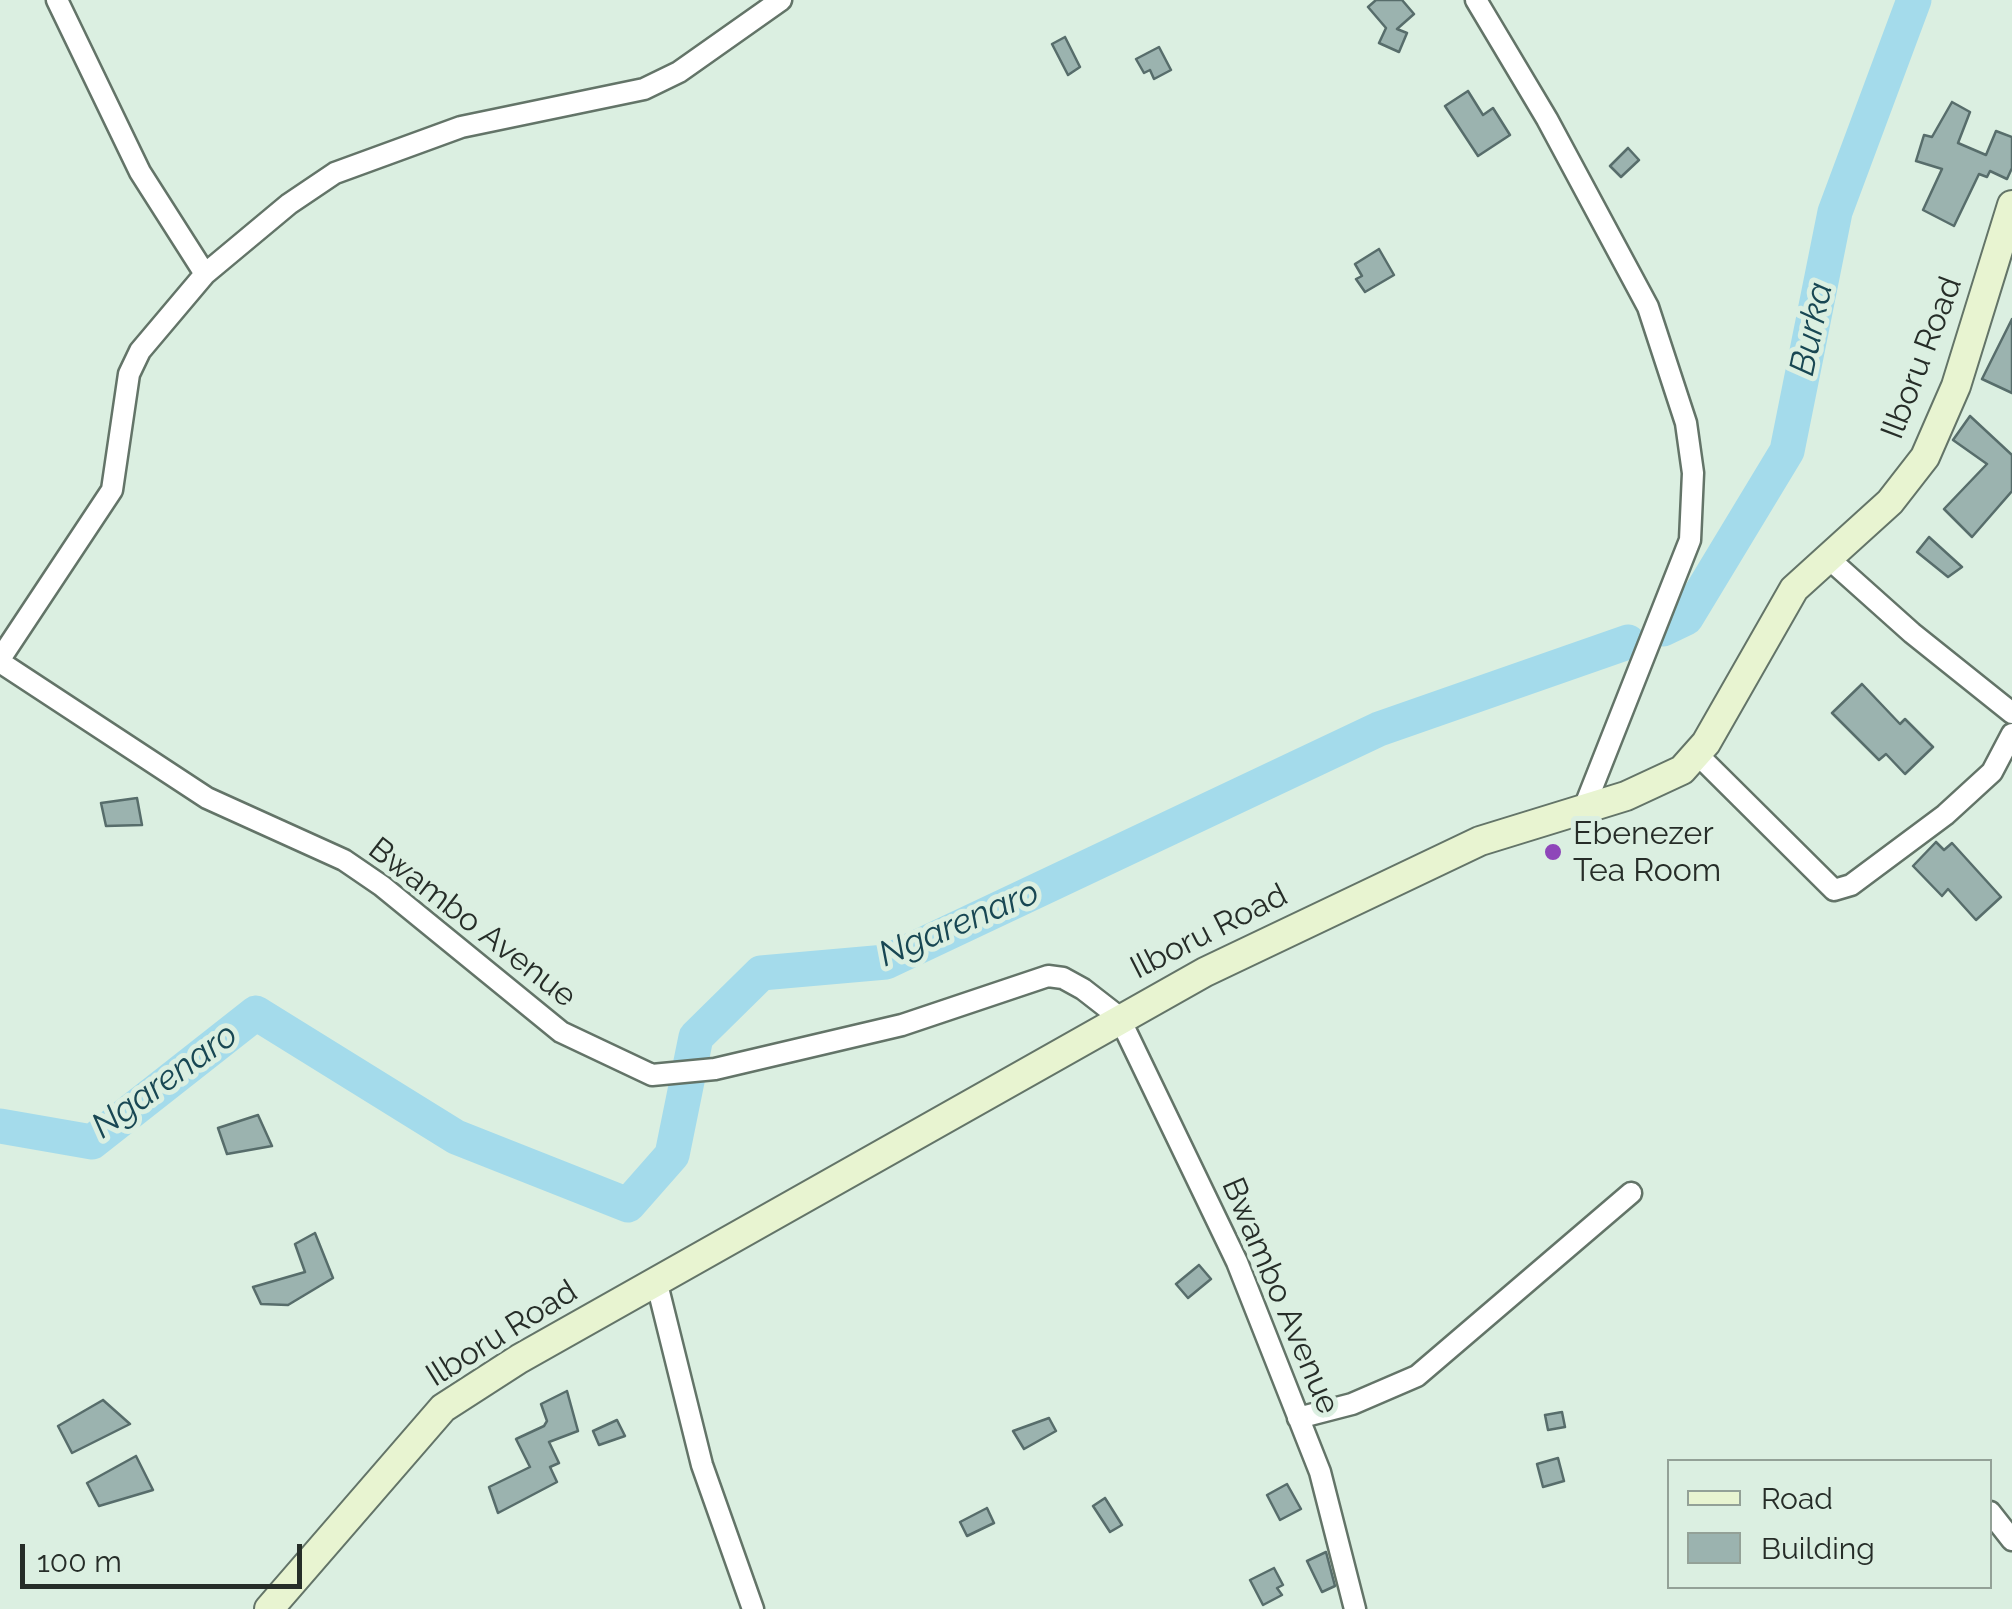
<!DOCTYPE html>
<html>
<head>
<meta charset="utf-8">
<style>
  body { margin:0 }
  #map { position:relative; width:2012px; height:1609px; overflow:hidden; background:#dbefe1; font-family:Raleway,sans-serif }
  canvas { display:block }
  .legend { position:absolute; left:1667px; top:1459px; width:325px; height:130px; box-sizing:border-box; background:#dbefe1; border:2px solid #93a197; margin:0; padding:12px 18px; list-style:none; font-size:30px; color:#262d28 }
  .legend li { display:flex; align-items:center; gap:20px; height:50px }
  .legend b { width:50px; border:2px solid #93a197 }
  .scale { position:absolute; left:20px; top:1544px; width:282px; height:45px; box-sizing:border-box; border:5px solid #262d28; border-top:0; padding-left:12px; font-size:30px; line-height:35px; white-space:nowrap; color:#262d28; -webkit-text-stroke:8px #dbefe1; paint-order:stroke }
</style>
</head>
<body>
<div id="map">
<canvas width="2012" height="1609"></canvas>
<ul class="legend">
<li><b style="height:12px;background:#e8f4d1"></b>Road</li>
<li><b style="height:28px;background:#9bb3af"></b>Building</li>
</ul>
<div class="scale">100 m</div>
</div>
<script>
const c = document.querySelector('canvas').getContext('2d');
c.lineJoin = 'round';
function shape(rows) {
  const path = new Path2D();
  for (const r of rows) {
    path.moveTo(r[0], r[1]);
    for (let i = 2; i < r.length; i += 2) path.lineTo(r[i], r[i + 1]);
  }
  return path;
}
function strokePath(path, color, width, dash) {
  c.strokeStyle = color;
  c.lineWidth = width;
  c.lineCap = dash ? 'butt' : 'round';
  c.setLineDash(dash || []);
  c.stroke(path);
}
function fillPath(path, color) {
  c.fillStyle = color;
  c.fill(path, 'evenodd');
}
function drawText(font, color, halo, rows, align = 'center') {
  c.font = font + ' Raleway,sans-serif';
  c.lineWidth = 10;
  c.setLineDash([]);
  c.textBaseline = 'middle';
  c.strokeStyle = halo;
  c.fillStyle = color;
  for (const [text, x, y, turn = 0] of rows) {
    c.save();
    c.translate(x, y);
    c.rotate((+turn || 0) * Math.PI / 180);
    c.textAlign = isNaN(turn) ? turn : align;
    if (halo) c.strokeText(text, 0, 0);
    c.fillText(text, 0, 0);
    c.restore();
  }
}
strokePath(shape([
  [1663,629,1686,618,1787,451,1835,212,1914,0],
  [0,1126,92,1142,256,1013,456,1137,628,1205,672,1155,696,1037,761,973,886,962,1379,729,1628,642]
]), '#a4dbeb', 35);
const building = shape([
  [1376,0,1402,0,1414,14,1397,29,1407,33,1399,52,1379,43,1386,28,1368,7,1376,0],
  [1065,37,1080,67,1068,75,1052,44,1065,37],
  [1159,47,1171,70,1154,79,1150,70,1144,73,1136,59,1159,47],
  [1468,91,1483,115,1493,108,1510,135,1478,156,1445,106,1468,91],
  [1952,102,1970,112,1958,143,1986,155,1996,131,2012,137,2012,168,2007,179,1990,171,1987,177,1979,174,1954,226,1923,210,1942,169,1916,161,1924,135,1932,137,1952,102],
  [1628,148,1639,160,1621,177,1610,166,1628,148],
  [1379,249,1394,275,1365,292,1356,279,1362,276,1355,264,1379,249],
  [2012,319,2012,393,1982,379,2012,319],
  [1970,416,2012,455,2012,491,1972,537,1944,509,1987,464,1953,440,1970,416],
  [1929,537,1962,567,1948,577,1917,552,1929,537],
  [1862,684,1900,724,1905,719,1933,747,1905,774,1886,754,1879,760,1832,713,1862,684],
  [137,798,142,825,106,826,101,803,137,798],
  [1936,842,1944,850,1952,843,2001,897,1976,920,1948,889,1942,896,1913,866,1936,842],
  [258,1115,272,1146,227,1154,218,1128,258,1115],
  [315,1233,333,1278,288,1305,261,1304,253,1287,305,1272,295,1244,315,1233],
  [1199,1265,1211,1279,1188,1298,1176,1284,1199,1265],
  [567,1391,578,1431,549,1442,559,1463,550,1467,557,1482,498,1513,489,1487,530,1467,516,1439,544,1426,547,1421,541,1404,567,1391],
  [103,1400,130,1424,72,1453,58,1426,103,1400],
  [1562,1412,1565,1427,1548,1430,1545,1415,1562,1412],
  [1049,1418,1056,1431,1024,1449,1013,1431,1049,1418],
  [617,1420,625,1436,599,1445,593,1431,617,1420],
  [136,1456,153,1490,99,1506,87,1483,136,1456],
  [1558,1458,1564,1481,1543,1487,1537,1464,1558,1458],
  [1287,1484,1301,1509,1280,1520,1267,1495,1287,1484],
  [1105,1498,1122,1525,1110,1532,1093,1506,1105,1498],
  [987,1508,994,1523,967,1536,960,1522,987,1508],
  [1326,1552,1335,1586,1322,1592,1307,1561,1326,1552],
  [1274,1568,1283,1585,1277,1588,1282,1595,1263,1605,1250,1580,1274,1568]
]);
fillPath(building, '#9bb3af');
strokePath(building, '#576d6b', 2.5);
const street = shape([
  [57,0,140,172,205,274],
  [1476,0,1547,119,1648,307,1686,423,1693,473,1690,540,1584,808],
  [1827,557,1912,633,2012,713],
  [0,659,112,490,129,374,140,351,205,274,289,204,335,173,461,127,644,89,679,72,781,0],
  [0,662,207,798,344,860,382,886,561,1032,652,1075,715,1069,902,1025,1048,976,1063,978,1083,989,1119,1017,1237,1262,1320,1472,1355,1609],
  [1697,754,1834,890,1851,885,1945,815,1992,772,2012,734],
  [657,1284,702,1465,753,1609],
  [1298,1418,1352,1404,1417,1376,1631,1193],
  [1990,1512,2012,1540]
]);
const secondary = shape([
  [269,1609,443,1408,519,1359,1205,972,1480,841,1626,796,1682,770,1706,743,1794,589,1890,502,1925,457,1956,386,2012,205]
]);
strokePath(street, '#637468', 25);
strokePath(secondary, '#637468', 32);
strokePath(street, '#fff', 20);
strokePath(secondary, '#e8f4d1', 28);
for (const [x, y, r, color] of [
  [1553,852,10,"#8e46b9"]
]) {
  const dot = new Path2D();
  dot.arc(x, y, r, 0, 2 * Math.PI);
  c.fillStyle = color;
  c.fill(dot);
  strokePath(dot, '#dbefe1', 4);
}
drawText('32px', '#262d28', '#dbefe1', [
  ["Ilboru Road",1922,358,-69],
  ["Bwambo Avenue",472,923,38],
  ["Ilboru Road",1209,932,-27],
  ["Bwambo Avenue",1280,1296,67],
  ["Ilboru Road",502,1334,-32]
]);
drawText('32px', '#262d28', '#dbefe1', [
  ["Ebenezer",1573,834],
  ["Tea Room",1573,871]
], 'left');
drawText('italic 35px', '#184753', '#dbefe1', [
  ["Burka",1812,329,-78],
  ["Ngarenaro",959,924,-23],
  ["Ngarenaro",165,1081,-36]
]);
</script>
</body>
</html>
